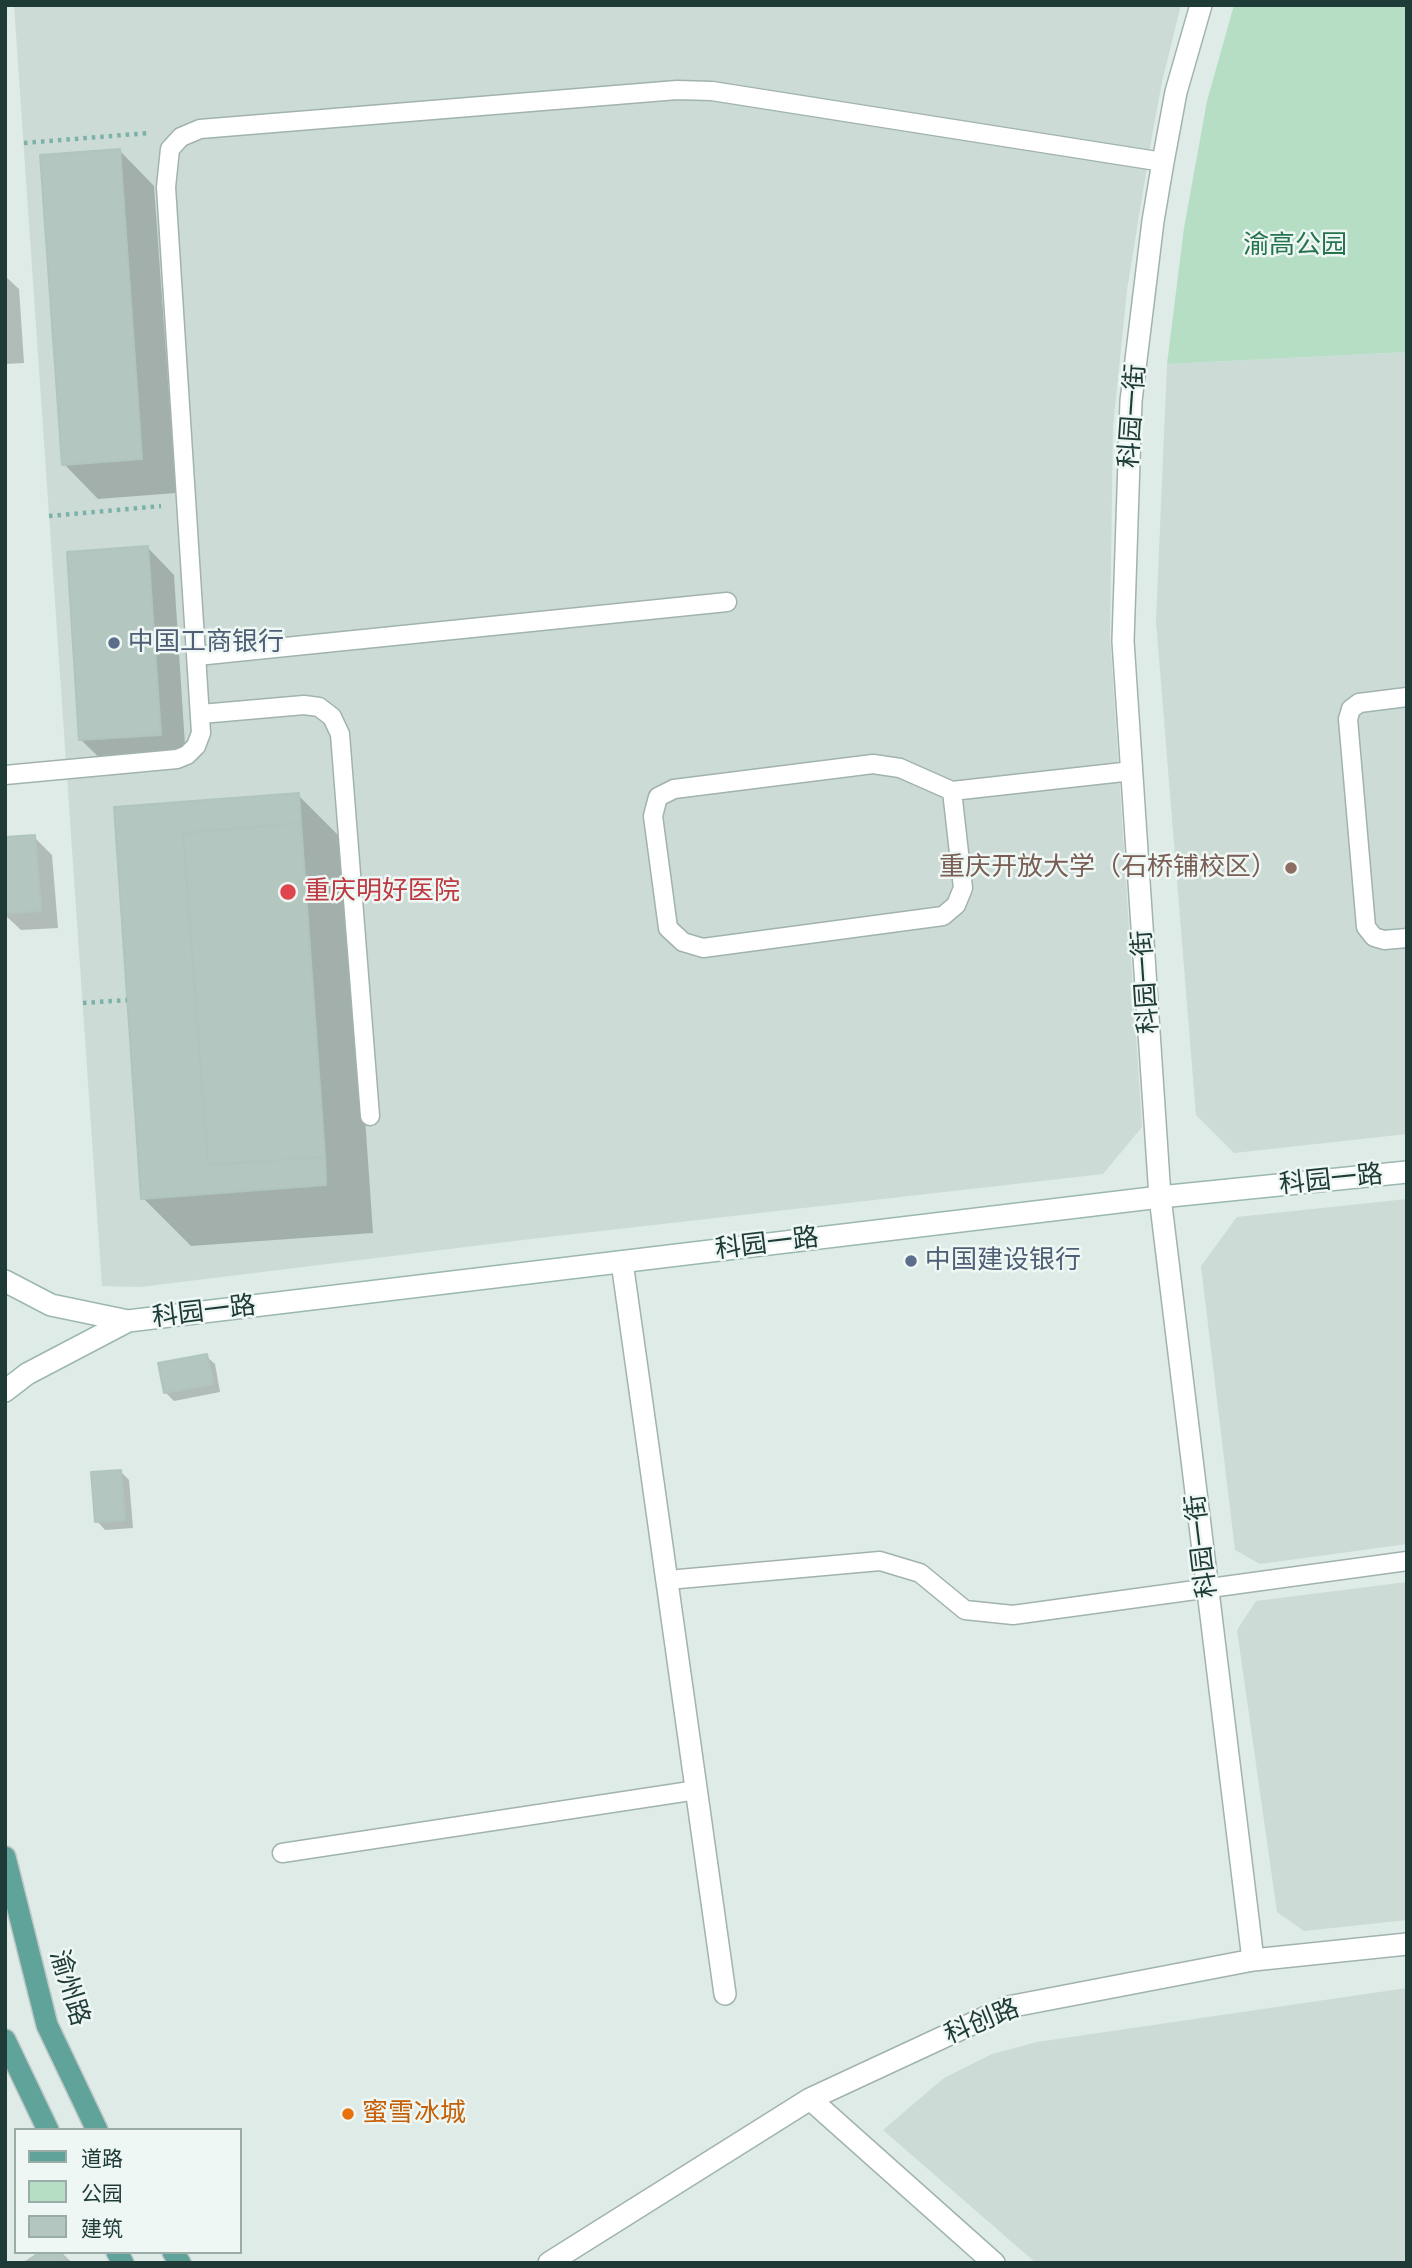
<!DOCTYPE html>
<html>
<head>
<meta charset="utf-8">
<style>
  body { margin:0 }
  #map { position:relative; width:1412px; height:2268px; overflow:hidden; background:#deebe7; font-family:"PT Sans Narrow","Noto Sans SC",sans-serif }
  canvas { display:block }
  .frame { position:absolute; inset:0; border:7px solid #1e3b37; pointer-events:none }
  .legend { position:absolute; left:14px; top:2128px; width:228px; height:126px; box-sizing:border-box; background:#eff7f4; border:2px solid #9baca8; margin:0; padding:9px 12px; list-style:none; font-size:21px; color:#1e3b37 }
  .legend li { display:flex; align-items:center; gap:14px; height:35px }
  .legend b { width:35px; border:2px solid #9baca8 }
</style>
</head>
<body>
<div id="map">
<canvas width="1412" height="2268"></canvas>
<div class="frame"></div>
<ul class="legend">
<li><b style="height:9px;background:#60a39a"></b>道路</li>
<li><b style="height:19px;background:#b5dec5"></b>公园</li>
<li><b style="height:19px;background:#b3c6c0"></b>建筑</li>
</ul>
</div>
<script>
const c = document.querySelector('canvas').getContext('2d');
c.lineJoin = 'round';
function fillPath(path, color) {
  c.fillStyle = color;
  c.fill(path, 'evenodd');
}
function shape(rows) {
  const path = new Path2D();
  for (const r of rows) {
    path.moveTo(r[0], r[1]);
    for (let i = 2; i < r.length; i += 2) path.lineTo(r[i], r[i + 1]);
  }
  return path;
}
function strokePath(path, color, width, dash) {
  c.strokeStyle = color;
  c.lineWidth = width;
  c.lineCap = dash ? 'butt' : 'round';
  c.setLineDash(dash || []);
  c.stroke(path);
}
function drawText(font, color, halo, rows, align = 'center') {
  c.font = font + ' "PT Sans Narrow","Noto Sans SC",sans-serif';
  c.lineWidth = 5;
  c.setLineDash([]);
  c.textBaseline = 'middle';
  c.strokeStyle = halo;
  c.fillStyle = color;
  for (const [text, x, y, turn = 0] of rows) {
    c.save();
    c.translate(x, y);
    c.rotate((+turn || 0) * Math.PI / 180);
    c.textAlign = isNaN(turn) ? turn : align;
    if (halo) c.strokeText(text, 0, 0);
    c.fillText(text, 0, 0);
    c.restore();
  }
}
fillPath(shape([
  [14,5,1181,5,1162,82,1152,136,1127,290,1113,427,1110,635,1142,1127,1103,1174,539,1238,140,1287,102,1286],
  [1407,352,1407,1134,1234,1153,1196,1115,1156,621,1167,364],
  [1407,1199,1407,1544,1260,1564,1235,1550,1201,1266,1237,1217],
  [1407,1582,1407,1920,1304,1931,1277,1912,1237,1630,1256,1601],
  [1407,1988,1407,2263,1036,2263,883,2130,944,2078,992,2054,1037,2042]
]), '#ccdbd6');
fillPath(shape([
  [1234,5,1407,5,1407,352,1167,364,1184,228,1207,101]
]), '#b5dec5');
fillPath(shape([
  [120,151,154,186,176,493,98,499,64,464],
  [5,276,19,289,24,363,5,364],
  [148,548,174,575,186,761,108,766,81,740],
  [298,795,346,843,373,1233,191,1246,143,1198],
  [34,837,52,855,58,928,21,930,5,915,5,839],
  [206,1356,215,1364,220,1392,174,1401,165,1392],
  [120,1471,129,1480,133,1528,105,1530,97,1521],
  [43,2252,61,2252,72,2263,27,2263]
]), '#0003');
const building = shape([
  [120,149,142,459,62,465,40,155,120,149],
  [148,546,161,735,79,740,67,552,148,546],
  [299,793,301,823,183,833,208,1165,325,1157,326,1185,141,1199,114,807,299,793],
  [301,823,325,1157,208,1165,183,833,301,823],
  [35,835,41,911,5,913,5,837,35,835],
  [207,1354,213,1384,164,1393,158,1363,207,1354],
  [121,1470,125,1520,95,1522,91,1472,121,1470],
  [40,2252,60,2252,67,2263,24,2263,40,2252]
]);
fillPath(building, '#b3c6c0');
strokePath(building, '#b0c5bf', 2);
const lane = shape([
  [197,656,727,602],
  [1407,697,1359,703,1351,709,1348,719,1366,927,1374,937,1384,940,1407,938],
  [201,714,304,705,319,707,332,717,340,734,370,1116],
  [5,775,177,759,187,755,196,746,201,733,166,187,170,149,181,137,200,129,677,90,712,91,1163,162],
  [952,791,963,888,956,905,943,916,703,948,683,942,668,928,653,816,658,797,674,789,873,764,900,768,952,791,1132,771],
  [668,1580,880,1561,920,1573,965,1610,1013,1615,1407,1561],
  [282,1853,697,1790]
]);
const street = shape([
  [1201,5,1176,92,1163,162,1153,221,1131,401,1123,641,1160,1197,1253,1960],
  [622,1262,725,1994],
  [549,2263,810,2099],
  [994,2263,810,2099,1008,2007,1253,1960,1407,1944]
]);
const secondary = shape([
  [5,1281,51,1305,128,1321,1160,1197,1407,1172],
  [5,1391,27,1374,128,1321]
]);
const primary = shape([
  [5,1857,47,2025,97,2130],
  [5,2040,48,2130],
  [117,2252,123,2263],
  [173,2252,180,2263]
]);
strokePath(lane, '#a1b3af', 21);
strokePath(street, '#a1b3af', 24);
strokePath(secondary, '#9cb7b1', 24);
strokePath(primary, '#c0c8c7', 24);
strokePath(shape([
  [24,143,149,133],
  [49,516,161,506],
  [83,1003,127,1000]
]), '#7cb1a7', 4.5, [3.5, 5]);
strokePath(lane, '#fff', 18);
strokePath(street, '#fff', 21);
strokePath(secondary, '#fff', 21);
strokePath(primary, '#60a39a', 21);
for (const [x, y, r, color] of [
  [114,643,7,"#5c6f8a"],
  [1291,868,7,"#8d6e63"],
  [288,892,9,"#e0444e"],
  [911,1261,7,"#5c6f8a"],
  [348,2114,7,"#e8710a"]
]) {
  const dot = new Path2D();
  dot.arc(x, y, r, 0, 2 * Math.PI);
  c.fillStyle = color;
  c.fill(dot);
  strokePath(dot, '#eff7f4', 2.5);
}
drawText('26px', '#26744e', '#eff7f4', [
  ["渝高公园",1295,246]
]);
drawText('26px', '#1e3b37', '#eff7f4', [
  ["科园一街",1133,416,-86],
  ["科园一街",1146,982,-94],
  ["科园一路",1331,1180,-6],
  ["科园一路",767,1244,-7],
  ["科园一路",204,1312,-7],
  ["科园一街",1202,1546,-97],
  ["渝州路",69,1988,73],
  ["科创路",982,2022,-22]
]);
drawText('26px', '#4e5e75', '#eff7f4', [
  ["中国工商银行",128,643],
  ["中国建设银行",925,1261]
], 'left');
drawText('26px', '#785e54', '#eff7f4', [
  ["重庆开放大学（石桥铺校区）",1277,868]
], 'right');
drawText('26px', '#be3a42', '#eff7f4', [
  ["重庆明好医院",304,892]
], 'left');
drawText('26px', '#c56008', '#eff7f4', [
  ["蜜雪冰城",362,2114]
], 'left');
</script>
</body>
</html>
